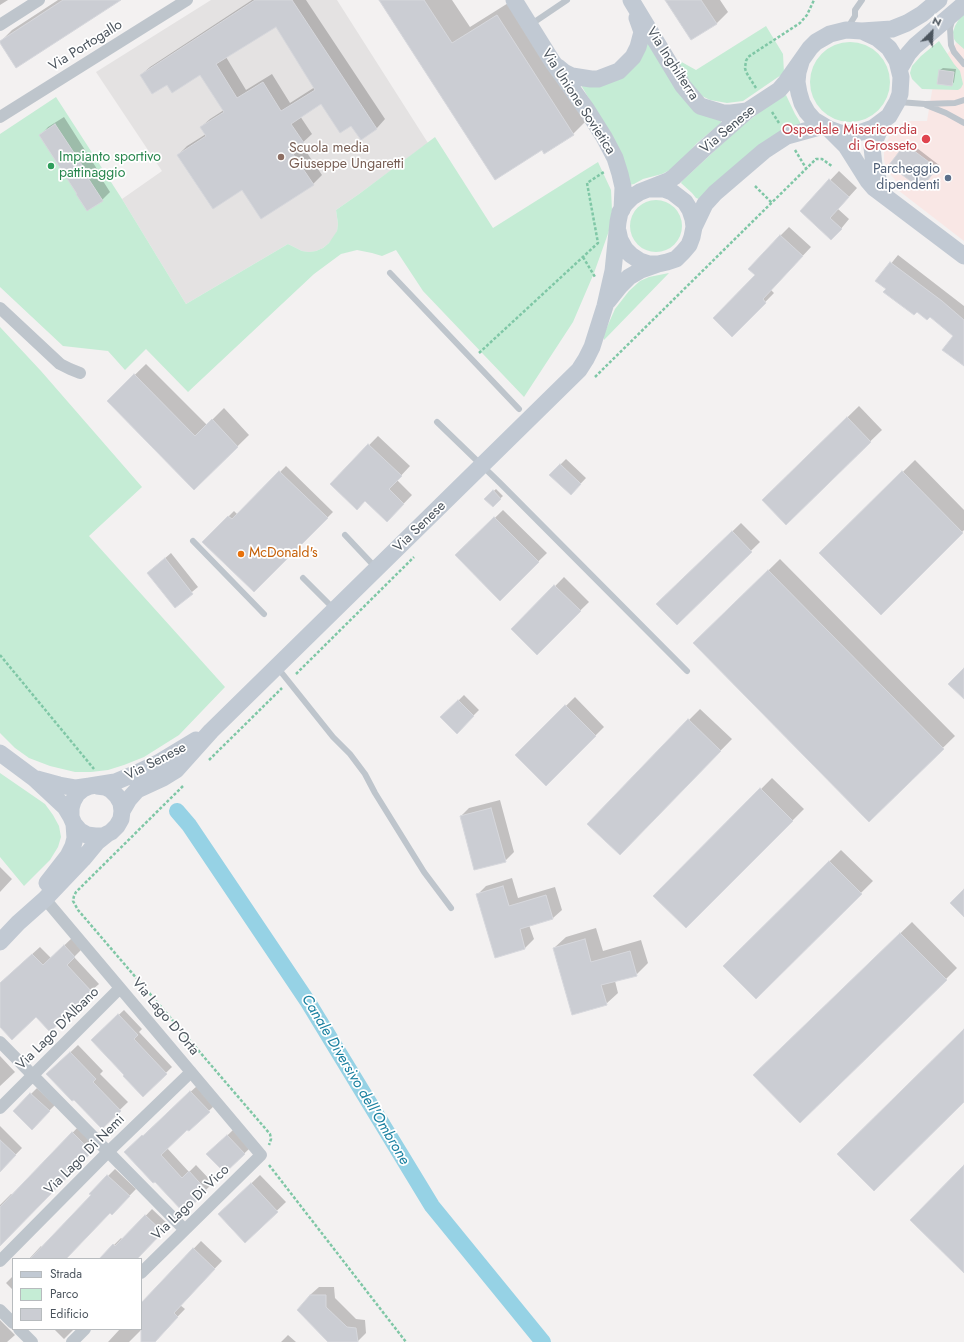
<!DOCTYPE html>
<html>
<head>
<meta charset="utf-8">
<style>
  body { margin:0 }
  #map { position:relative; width:964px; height:1342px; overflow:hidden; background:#f3f1f1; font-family:Jost,sans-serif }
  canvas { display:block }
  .legend { position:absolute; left:12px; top:1258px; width:130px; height:72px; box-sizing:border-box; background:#fff; border:1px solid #b7bbbe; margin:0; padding:5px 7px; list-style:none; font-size:12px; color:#4b545d }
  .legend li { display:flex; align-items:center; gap:8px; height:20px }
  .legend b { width:20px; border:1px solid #b7bbbe }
  .north { position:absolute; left:912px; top:12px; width:40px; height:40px; -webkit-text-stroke:3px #fff; paint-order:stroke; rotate:24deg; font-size:11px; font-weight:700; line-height:16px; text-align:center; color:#4b545d }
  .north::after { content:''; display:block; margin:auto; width:14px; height:18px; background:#4b545d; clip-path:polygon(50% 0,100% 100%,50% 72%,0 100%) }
</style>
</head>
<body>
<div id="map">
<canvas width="964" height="1342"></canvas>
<ul class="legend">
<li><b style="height:5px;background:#c1c9d3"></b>Strada</li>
<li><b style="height:11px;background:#c5ecd5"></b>Parco</li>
<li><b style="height:11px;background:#cbcdd3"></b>Edificio</li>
</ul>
<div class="north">N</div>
</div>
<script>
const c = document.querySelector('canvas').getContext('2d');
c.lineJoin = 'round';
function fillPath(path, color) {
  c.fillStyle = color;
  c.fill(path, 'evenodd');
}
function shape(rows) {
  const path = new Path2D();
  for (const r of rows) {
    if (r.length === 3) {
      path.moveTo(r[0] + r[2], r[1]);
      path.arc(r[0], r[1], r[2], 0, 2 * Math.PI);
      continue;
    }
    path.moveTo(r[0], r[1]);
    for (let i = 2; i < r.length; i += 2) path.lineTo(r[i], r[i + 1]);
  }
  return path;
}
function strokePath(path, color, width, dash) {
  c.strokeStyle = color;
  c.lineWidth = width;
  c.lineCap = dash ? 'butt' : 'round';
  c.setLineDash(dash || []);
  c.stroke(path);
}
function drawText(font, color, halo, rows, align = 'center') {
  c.font = font + ' Jost,sans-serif';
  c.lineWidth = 3.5;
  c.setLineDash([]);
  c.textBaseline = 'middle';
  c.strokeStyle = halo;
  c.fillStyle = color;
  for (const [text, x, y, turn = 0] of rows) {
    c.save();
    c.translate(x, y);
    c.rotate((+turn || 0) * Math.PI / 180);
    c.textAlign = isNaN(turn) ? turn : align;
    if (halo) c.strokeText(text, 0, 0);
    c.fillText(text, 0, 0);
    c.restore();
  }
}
fillPath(shape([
  [211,0,337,0,428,143,359,194,336,210,338,224,337,231,334,238,329,243,323,248,316,251,309,252,302,251,288,244,186,304,122,199,162,171,96,72]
]), '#e4e2e2');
fillPath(shape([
  [964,34,964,241,894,187,896,181,891,175,886,168,884,160,884,151,886,143,890,135,895,129,902,124,910,121,927,121,936,67]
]), '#f9e7e5');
fillPath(shape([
  [964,14,964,49,956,42,954,39,953,32,955,26,959,19],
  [766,26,783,54,784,73,743,101,727,103,710,100,702,96,680,72,678,60,696,70],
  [647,39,721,121,721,123,697,143,681,161,670,170,662,174,643,179,634,184,629,185,598,114,581,85,592,86],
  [939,41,954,64,960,71,963,84,961,88,958,90,922,89,912,79,910,73,912,66,921,56],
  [850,82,40],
  [786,95,795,114,800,122,800,125,699,199,696,198,692,193,681,183,682,181,737,130,765,108],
  [56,97,122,199,186,304,288,244,302,251,309,252,316,251,323,248,329,243,337,231,338,224,336,210,359,194,435,137,493,228,598,162,611,190,612,210,610,228,594,273,573,322,524,397,423,291,396,250,382,256,372,253,357,250,341,254,314,274,188,392,146,349,125,370,108,351,63,346,0,287,0,134],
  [656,226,26],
  [669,273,604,340,603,336,615,309,629,291,640,281,649,277],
  [0,327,41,371,142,487,89,536,225,687,179,735,144,757,124,765,108,770,91,772,75,772,50,766,29,758,15,748,0,733],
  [0,773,45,804,53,815,59,826,61,837,58,847,50,860,24,886,0,857]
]), '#c5ecd5');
fillPath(shape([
  [0,0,8,0,0,5],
  [58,0,119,0,0,42,12,30],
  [252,0,306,0,385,119,377,128,361,138,352,124,321,103,300,116,312,134,301,144,322,175,313,184,242,188,178,155,187,146,206,134,201,127,210,119,224,110,200,74,167,83,141,75,150,67],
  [276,26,315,87,290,103,272,74,246,90,226,57],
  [380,0,452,0,470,27,513,0,590,117,573,134,542,149],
  [666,0,720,0,728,12,716,24],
  [943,68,956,69,954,82,952,85,938,83,940,70],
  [64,117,97,169,96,170,110,192,102,200,87,210,78,193,41,135,48,127],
  [913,145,939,165,923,185,890,165,905,146,909,149],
  [839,171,857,188,838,209,849,219,840,230,801,211],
  [789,227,811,247,771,290,774,293,732,336,757,275,780,236],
  [898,255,964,306,964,363,954,336,930,316,877,281],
  [146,364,207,425,224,408,249,435,194,489,108,401],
  [859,406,882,430,786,523,763,500],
  [378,436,410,466,397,480,412,495,387,521,365,500,331,484],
  [566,459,586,478,571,494,550,475],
  [915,460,964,510,964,530,881,614,821,553],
  [286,466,333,512,254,591,204,541,234,511,238,515],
  [496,489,503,496,493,505,486,498],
  [503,510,547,553,500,599,457,555],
  [741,523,760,542,677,623,658,604],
  [171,553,198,587,175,606,148,573],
  [780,559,955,736,869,820,695,643],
  [564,577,589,602,537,653,513,629],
  [464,695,479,710,457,732,442,717],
  [575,697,604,727,546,785,516,755],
  [700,709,732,739,631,842,689,720],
  [772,778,804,809,686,927,655,896],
  [500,800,514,852,505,861,461,816,469,808],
  [841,850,873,881,756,997,724,966],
  [0,867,12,879,0,892],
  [512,878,518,898,555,887,562,910,553,918,529,925,534,939,525,948,495,957,477,895,486,886],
  [912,922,957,968,946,979,766,1064],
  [596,928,603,951,641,940,648,963,636,975,615,981,618,993,606,1004,554,948,566,937],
  [72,938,82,949,74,957,99,984,91,991,36,1016,0,1026,0,983,40,947,51,958],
  [124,1010,142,1029,139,1032,172,1067,143,1095,125,1075,92,1040],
  [78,1045,103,1071,100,1074,128,1102,102,1127,55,1067],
  [0,1056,15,1072,0,1086],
  [198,1085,216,1104,189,1130,187,1128,167,1148,189,1172,196,1165,213,1183,184,1211,155,1180,125,1152],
  [37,1088,55,1105,32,1128,14,1111],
  [80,1125,99,1143,0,1245,0,1205,11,1194,13,1195],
  [0,1126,22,1148,0,1171],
  [233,1130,250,1148,225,1172,208,1154],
  [115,1169,136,1189,112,1214,110,1212,65,1259,29,1259,41,1246,42,1248,92,1195,91,1193],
  [260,1175,286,1202,245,1241,228,1206],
  [152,1209,169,1225,136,1259,100,1259,121,1238,123,1240],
  [201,1241,222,1261,180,1305,185,1309,155,1340,143,1328,129,1342,108,1342,120,1329,141,1329,141,1304],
  [13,1276,13,1290,6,1283],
  [319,1287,334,1287,335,1298,356,1319,365,1320,366,1333,357,1342,329,1342,310,1295],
  [0,1320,15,1335,7,1342,0,1342],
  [54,1329,74,1329,64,1339],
  [288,1335,296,1342,281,1342]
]), '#0003');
strokePath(shape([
  [177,811,189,825,308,1002,432,1206,543,1342]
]), '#96d2e5', 16);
const building = shape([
  [63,0,121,0,16,68,0,43,0,41,63,0],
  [255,0,292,0,377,129,361,140,351,126,340,133,321,104,291,124,304,143,291,151,314,185,261,219,242,190,213,209,177,155,206,136,200,127,224,112,200,75,172,93,167,85,152,94,140,75,255,0],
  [276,27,315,90,281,111,263,82,237,98,216,64,276,27],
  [379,0,424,0,452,43,497,15,574,135,544,154,542,150,495,180,379,0],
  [665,0,701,0,717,24,691,40,665,0],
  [939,70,954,72,952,86,937,84,939,70],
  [55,124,90,177,88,178,103,201,87,211,76,194,77,194,39,135,55,124],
  [909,147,937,168,921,189,889,165,902,148,906,151,909,147],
  [829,179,849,197,830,218,842,229,831,240,800,211,829,179],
  [780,235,803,256,763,299,766,303,732,337,713,318,755,275,748,269,780,235],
  [890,262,942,301,964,320,964,366,942,350,953,336,930,317,927,320,917,312,914,315,883,292,886,289,875,281,890,262],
  [134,374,195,436,212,419,238,447,194,490,107,401,134,374],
  [847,417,871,442,786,525,762,500,847,417],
  [368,444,402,476,389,489,404,504,387,522,365,501,357,510,330,484,368,444],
  [560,464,581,484,571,495,549,475,560,464],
  [279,471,328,518,254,592,202,542,228,516,232,519,279,471],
  [902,471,963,533,881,615,819,553,902,471],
  [493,490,501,499,493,507,484,499,493,490],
  [494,517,539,562,500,601,455,555,494,517],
  [732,531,752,552,677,625,656,604,732,531],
  [165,558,193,594,175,608,147,573,165,558],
  [768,570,944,749,869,822,693,643,768,570],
  [554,585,581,611,537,655,511,629,554,585],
  [964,668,964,699,948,684,964,668],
  [458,700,474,716,457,734,440,717,458,700],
  [565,705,596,736,546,786,515,755,565,705],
  [688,719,721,751,620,855,587,824,688,719],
  [760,788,793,821,686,928,653,896,760,788],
  [491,808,506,862,474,870,460,816,491,808],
  [829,861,862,894,756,999,723,966,829,861],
  [503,886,509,906,546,895,553,919,520,929,525,949,495,958,476,894,503,886],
  [964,889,964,917,950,903,964,889],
  [900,933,947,980,800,1123,753,1075,900,933],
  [585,939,591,962,630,951,637,976,601,985,607,1005,572,1015,553,948,585,939],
  [64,945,75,957,67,965,92,992,50,1032,36,1017,12,1040,0,1027,0,983,32,954,43,965,64,945],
  [118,1014,138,1035,134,1039,167,1074,143,1097,123,1076,124,1075,91,1040,118,1014],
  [964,1029,964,1102,874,1191,837,1154,964,1029],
  [70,1052,96,1079,93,1082,121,1111,102,1129,74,1100,72,1101,46,1074,70,1052],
  [190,1091,210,1112,189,1131,187,1130,161,1155,182,1178,189,1171,207,1191,184,1213,155,1182,153,1183,124,1152,142,1135,143,1136,190,1091],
  [30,1093,50,1111,32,1130,13,1111,30,1093],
  [72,1132,92,1152,0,1246,0,1207,72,1132],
  [227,1135,245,1154,225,1173,206,1154,227,1135],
  [0,1140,16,1155,0,1172,0,1140],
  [964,1165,964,1273,910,1220,964,1165],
  [107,1175,130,1196,112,1215,110,1213,66,1259,30,1259,91,1195,89,1194,107,1175],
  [251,1183,278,1212,245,1243,218,1214,251,1183],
  [145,1215,163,1232,137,1259,99,1259,113,1244,115,1246,145,1215],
  [193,1248,215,1269,174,1313,178,1317,155,1342,141,1342,141,1303,193,1248],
  [310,1295,326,1295,326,1307,347,1327,356,1328,358,1342,328,1342,297,1310,310,1295]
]);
fillPath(building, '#cbcdd3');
strokePath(building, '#d6d7dc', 1);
strokePath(shape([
  [756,88,746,72,745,68,746,61,748,57,800,23,807,15,814,0],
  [772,112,779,123],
  [795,150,806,168],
  [755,186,772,203],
  [583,257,595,277],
  [479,353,598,243,587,183,604,172],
  [595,377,816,159,822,159,833,167],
  [0,655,94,769],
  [296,674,414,557],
  [209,760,282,688],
  [183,786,76,892,74,896,73,901,78,910,270,1134,271,1139,269,1145],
  [269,1165,406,1342]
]), '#7fc7a6', 2.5, [3, 2]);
strokePath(shape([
  [952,21,950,28,951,45,954,52,964,64],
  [530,25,567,0],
  [848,27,855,16,855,10,862,0],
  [899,102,925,104,955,103,964,100],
  [926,105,946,113,964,123],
  [390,273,519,409],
  [437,422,500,483,687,671],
  [345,535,376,568],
  [193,541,264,614],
  [303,578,334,609],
  [277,667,333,737,350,754,365,774,375,793,424,872,451,908]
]), '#bec5cc', 6);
strokePath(shape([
  [0,25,39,0],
  [0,117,187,0],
  [0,308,60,364,70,369,80,373],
  [45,899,261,1155,141,1273],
  [0,1042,184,1229],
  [0,1108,120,988],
  [0,1261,108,1152,191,1072],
  [0,1310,13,1323],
  [19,1329,32,1342],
  [72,1342,85,1329]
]), '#bec5cc', 12);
strokePath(shape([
  [514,0,552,61,587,110,604,137,615,158,620,174,623,187,622,210],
  [631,0,683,86,700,106,723,113,731,113,747,111],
  [862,31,892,29,907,23,922,14,939,0],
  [558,67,564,72,572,76,591,79,598,79,619,71,633,57,638,47,642,32,637,18],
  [900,68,908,54,915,46,964,4],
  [829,129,846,146,868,181,874,188,964,256],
  [881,188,874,166,872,147,883,122],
  [694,227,705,204,715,193,764,151,787,136,823,126],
  [618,231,620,240,625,249,631,255,640,261,649,264,658,264,667,262,676,259,683,252,689,245,692,237,694,227,693,219,690,210,685,202,672,192,664,189,650,189],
  [608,301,620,286,629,277,641,270,658,264],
  [0,753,35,779,65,807,71,817],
  [37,779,59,785,76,788,90,786],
  [97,786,105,787,111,790,117,796,121,803,122,811,121,819,117,826,111,832,103,836,95,836,87,835,80,831,74,824,71,817,71,808,73,801,77,794,83,789,90,786,115,782,139,772,158,763,196,740],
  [122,811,129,799,137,790,163,778,176,770,211,731,579,370,586,359,592,347,605,306,613,271,618,222,620,212,625,204,632,197,640,192,668,181,674,177,706,147,747,111,779,90,786,82,810,48,816,42,830,34,846,30,862,31,877,38,889,48,897,61,901,77,900,94,897,102,889,116,873,128,862,132,851,134,840,133,829,129,814,120,807,112,802,103,799,93,797,82,798,72,801,62],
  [47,883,68,856,73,846,75,838,74,824],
  [0,942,18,923,45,899,83,859,97,842,107,834]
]), '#c1c9d3', 17);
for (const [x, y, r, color] of [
  [926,139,5,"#e0444e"],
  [281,157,4,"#8d6e63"],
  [51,166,4,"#2e9e5b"],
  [948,178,4,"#5c6f8a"],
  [241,554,4,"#e8710a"]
]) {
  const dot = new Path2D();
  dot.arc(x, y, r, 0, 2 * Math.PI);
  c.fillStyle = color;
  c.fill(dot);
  strokePath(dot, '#fff', 1.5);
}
drawText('14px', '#4b545d', '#fff', [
  ["Via Portogallo",86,46,-32],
  ["Via Inghilterra",672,64,57],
  ["Via Unione Sovietica",578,102,57],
  ["Via Senese",728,130,-40],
  ["Via Senese",420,527,-44],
  ["Via Senese",156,762,-27],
  ["Via Lago D'Orta",165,1017,50],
  ["Via Lago D'Albano",58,1029,-45],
  ["Via Lago Di Nemi",85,1155,-45],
  ["Via Lago Di Vico",191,1203,-44]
]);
drawText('14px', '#be3a42', '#fff', [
  ["Ospedale Misericordia",917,131],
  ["di Grosseto",917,147]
], 'right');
drawText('14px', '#785e54', '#fff', [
  ["Scuola media",289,149],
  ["Giuseppe Ungaretti",289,165]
], 'left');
drawText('14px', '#27864d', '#fff', [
  ["Impianto sportivo",59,158],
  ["pattinaggio",59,174]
], 'left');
drawText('14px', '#4e5e75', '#fff', [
  ["Parcheggio",940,170],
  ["dipendenti",940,186]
], 'right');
drawText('14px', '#c56008', '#fff', [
  ["McDonald's",249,554]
], 'left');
drawText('italic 15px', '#1a80a0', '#fff', [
  ["Canale Diversivo dell'Ombrone",355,1080,59]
]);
</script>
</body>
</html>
